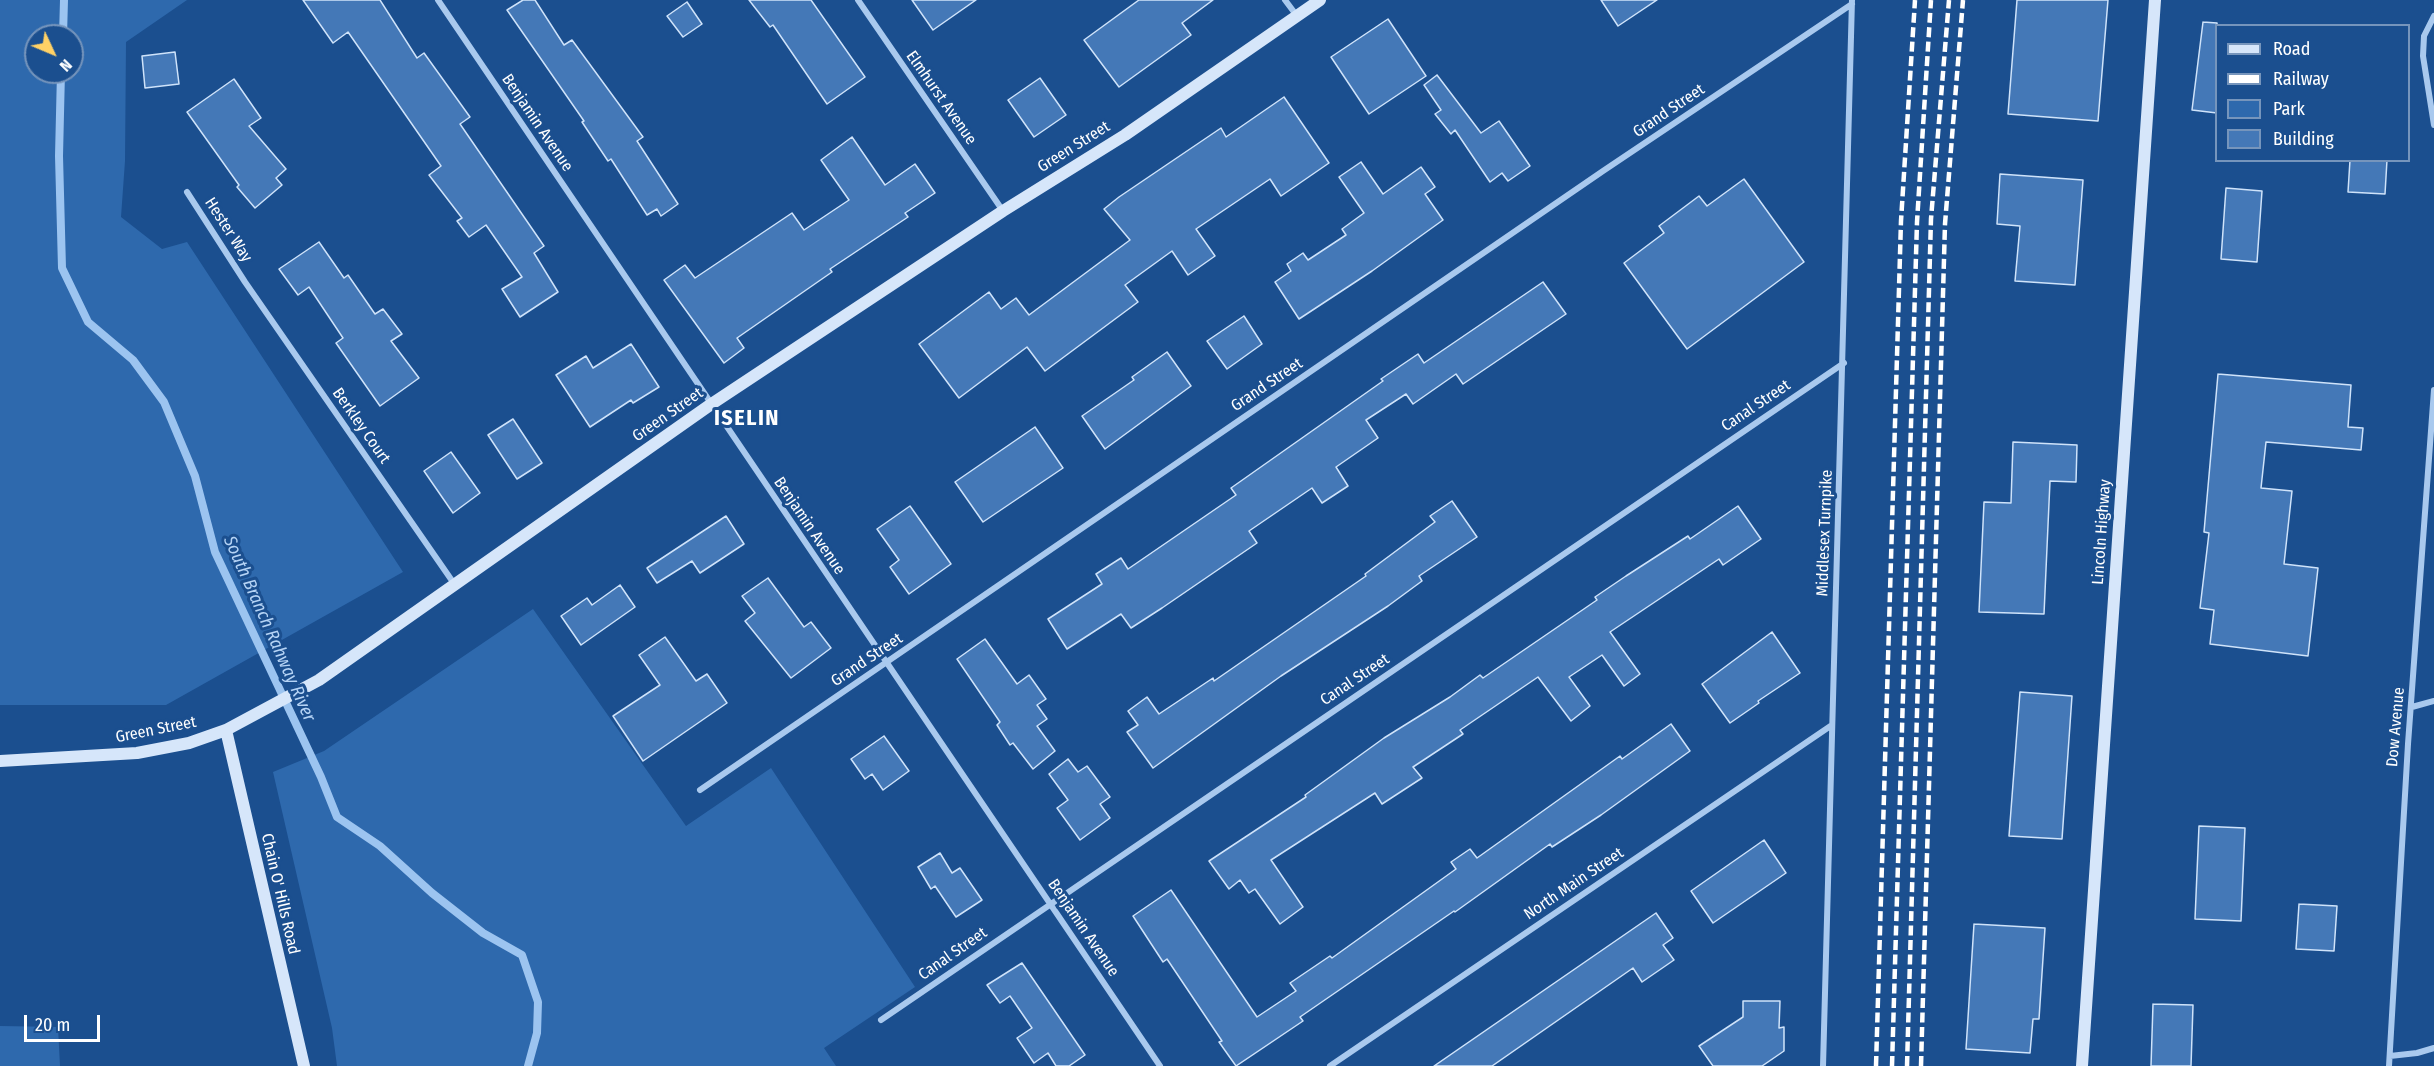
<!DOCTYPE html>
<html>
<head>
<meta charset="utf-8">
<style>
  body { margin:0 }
  #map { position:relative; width:2434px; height:1066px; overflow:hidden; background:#1b4f8f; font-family:"Fira Sans Condensed",sans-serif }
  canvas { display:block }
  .legend { position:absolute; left:2215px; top:24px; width:195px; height:138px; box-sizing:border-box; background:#1b4f8f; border:2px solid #7695bc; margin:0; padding:8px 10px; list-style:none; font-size:18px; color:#fff }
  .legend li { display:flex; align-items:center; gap:12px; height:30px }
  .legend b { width:30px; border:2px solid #7695bc }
  .north { position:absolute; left:24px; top:24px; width:60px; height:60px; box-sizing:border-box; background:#1b4f8f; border:2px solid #7695bc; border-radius:50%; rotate:134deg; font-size:16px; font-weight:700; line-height:24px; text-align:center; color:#fff }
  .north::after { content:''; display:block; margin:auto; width:21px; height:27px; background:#ffd166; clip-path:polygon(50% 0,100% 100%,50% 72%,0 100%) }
  .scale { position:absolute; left:24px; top:1015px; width:76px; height:27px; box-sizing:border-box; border:3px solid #fff; border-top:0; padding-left:8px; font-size:18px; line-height:21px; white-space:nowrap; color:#fff; -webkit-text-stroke:4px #1b4f8f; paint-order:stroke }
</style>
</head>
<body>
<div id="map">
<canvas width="2434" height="1066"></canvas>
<ul class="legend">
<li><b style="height:8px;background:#d6e6fa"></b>Road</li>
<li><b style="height:8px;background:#fff"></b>Railway</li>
<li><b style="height:16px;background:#2e69ad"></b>Park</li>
<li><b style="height:16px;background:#4478b7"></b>Building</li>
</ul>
<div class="north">N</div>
<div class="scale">20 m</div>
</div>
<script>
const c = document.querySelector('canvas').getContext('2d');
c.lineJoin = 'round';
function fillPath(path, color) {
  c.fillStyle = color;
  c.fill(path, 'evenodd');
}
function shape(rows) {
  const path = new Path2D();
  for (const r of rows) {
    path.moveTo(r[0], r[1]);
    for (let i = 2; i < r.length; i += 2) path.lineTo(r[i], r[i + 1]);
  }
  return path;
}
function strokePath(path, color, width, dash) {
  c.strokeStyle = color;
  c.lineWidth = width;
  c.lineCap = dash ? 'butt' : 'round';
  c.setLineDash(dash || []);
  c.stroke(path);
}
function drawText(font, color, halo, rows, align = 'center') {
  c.font = font + ' "Fira Sans Condensed",sans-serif';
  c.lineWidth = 6;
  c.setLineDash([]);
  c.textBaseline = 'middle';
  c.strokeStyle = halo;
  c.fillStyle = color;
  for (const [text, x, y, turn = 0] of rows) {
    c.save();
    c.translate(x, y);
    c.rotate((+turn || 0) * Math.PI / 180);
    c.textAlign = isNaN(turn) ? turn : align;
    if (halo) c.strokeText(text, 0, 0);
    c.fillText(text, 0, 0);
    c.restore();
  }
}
fillPath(shape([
  [0,0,187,0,126,42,125,161,121,217,162,249,187,242,403,572,166,705,0,705],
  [36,36,72,36,72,72,36,72],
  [533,609,686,826,771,768,915,987,824,1048,836,1066,337,1066,332,1028,273,772,324,751],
  [0,1026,58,1027,60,1066,0,1066]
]), '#2e69ad');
strokePath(shape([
  [63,36,64,0],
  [61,72,59,156,62,268,88,322,133,360,164,402,195,476,215,552,321,777,337,817,380,846,432,893,483,933,522,955,538,1002,537,1033,528,1066]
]), '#9cc4f0', 8);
const building = shape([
  [303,0,380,0,417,58,424,53,470,117,460,124,544,246,534,253,558,292,520,317,502,289,522,277,486,225,469,237,457,221,462,218,429,175,441,166,348,32,333,43,303,0],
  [523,0,535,0,564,45,572,40,643,137,637,141,678,204,661,216,657,209,647,215,611,159,608,161,582,122,584,121,507,10,523,0],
  [749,0,811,0,865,77,827,104,773,25,770,27,749,0],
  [912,0,976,0,933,30,912,0],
  [1139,0,1213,0,1182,23,1191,35,1119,87,1084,40,1139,0],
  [1601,0,1657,0,1618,26,1601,0],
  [2017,0,2108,0,2098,121,2008,114,2017,0],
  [687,2,702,24,683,37,667,16,687,2],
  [1388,19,1426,76,1369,114,1331,57,1388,19],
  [2203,22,2217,23,2217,113,2192,110,2203,22],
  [175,52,179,84,145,88,142,56,175,52],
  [1437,75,1481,133,1499,121,1530,166,1508,181,1502,173,1490,182,1455,130,1451,134,1435,114,1441,110,1424,85,1437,75],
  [1040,78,1066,115,1034,137,1008,100,1040,78],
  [234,79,261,118,249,126,286,169,276,178,282,185,255,208,237,187,239,185,187,112,234,79],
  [1284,97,1329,163,1281,196,1270,179,1196,229,1215,256,1188,275,1172,251,1125,285,1138,302,1045,371,1027,347,959,398,919,344,989,292,1001,309,1016,298,1029,315,1130,240,1104,209,1119,197,1221,128,1226,137,1284,97],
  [852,137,885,185,915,164,935,193,905,213,908,217,830,269,832,272,737,338,744,348,724,363,664,280,685,265,695,278,792,213,804,230,849,200,821,160,852,137],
  [2350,160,2387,160,2385,194,2348,192,2350,160],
  [1361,162,1383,194,1421,167,1435,187,1425,194,1443,220,1372,271,1299,319,1275,282,1291,271,1287,264,1303,253,1308,260,1346,235,1342,229,1364,213,1339,177,1361,162],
  [2000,174,2083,180,2075,285,2015,281,2020,226,1997,224,2000,174],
  [1744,179,1804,262,1687,349,1624,263,1664,233,1659,226,1699,196,1707,206,1744,179],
  [2226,188,2262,191,2257,262,2221,259,2226,188],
  [319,242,344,278,348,275,375,314,383,309,402,334,391,341,419,378,380,406,336,343,343,338,309,287,298,295,279,269,319,242],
  [1543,282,1566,314,1463,384,1456,374,1413,404,1406,394,1366,420,1378,438,1336,467,1348,486,1322,503,1312,488,1249,531,1257,543,1162,608,1131,628,1121,614,1067,649,1048,619,1102,584,1096,574,1121,558,1128,569,1236,495,1231,488,1383,381,1381,379,1418,354,1424,363,1543,282],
  [1244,316,1262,344,1227,369,1207,341,1244,316],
  [631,344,659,387,633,403,631,400,590,427,556,375,586,356,593,368,631,344],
  [1167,352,1191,386,1105,449,1082,416,1134,380,1132,377,1167,352],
  [2218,374,2351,385,2348,427,2363,428,2361,450,2266,442,2261,488,2292,491,2284,564,2318,568,2308,656,2210,644,2214,610,2200,608,2209,533,2204,532,2218,374],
  [513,419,542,463,517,479,488,435,513,419],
  [1035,427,1063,468,983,522,955,482,1035,427],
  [2013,442,2077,445,2076,482,2050,481,2044,614,1979,612,1984,502,2011,503,2013,442],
  [451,452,480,493,453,513,424,471,451,452],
  [1452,501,1477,537,1419,576,1422,581,1388,606,1281,676,1153,768,1127,732,1138,725,1128,711,1147,697,1159,714,1213,678,1214,681,1366,576,1365,574,1435,522,1430,516,1452,501],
  [910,506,951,564,909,594,890,567,899,560,877,529,910,506],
  [1738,506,1761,539,1723,565,1719,559,1610,632,1640,674,1624,686,1602,655,1569,677,1590,706,1571,721,1538,677,1460,730,1463,734,1413,767,1422,778,1382,804,1375,793,1271,860,1303,907,1280,924,1255,889,1249,893,1240,880,1229,889,1209,861,1306,797,1305,795,1384,738,1450,697,1480,675,1483,678,1597,600,1595,597,1626,576,1688,536,1690,539,1738,506],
  [726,516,744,544,700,573,692,561,657,583,647,568,726,516],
  [768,578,804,627,811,622,831,648,791,678,745,621,755,613,742,596,768,578],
  [620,585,635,607,581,645,561,616,587,598,592,605,620,585],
  [1772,632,1800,673,1758,701,1759,703,1730,723,1702,684,1772,632],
  [665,637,696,681,707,674,727,703,643,761,613,716,660,685,639,655,665,637],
  [985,639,1017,684,1029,675,1046,699,1037,705,1047,719,1037,726,1055,751,1033,769,1013,743,1010,745,997,725,1000,722,957,659,985,639],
  [2020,692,2072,696,2062,839,2009,836,2020,692],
  [1671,724,1690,751,1601,815,1552,847,1550,844,1455,912,1454,911,1300,1017,1303,1021,1236,1066,1219,1042,1222,1041,1167,959,1163,962,1133,916,1171,890,1257,1017,1296,991,1290,983,1330,956,1332,958,1456,869,1451,862,1470,849,1477,858,1620,756,1622,759,1671,724],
  [884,736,909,771,883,790,872,774,865,779,851,759,884,736],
  [1068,759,1078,772,1087,766,1110,797,1100,804,1110,818,1080,840,1057,808,1068,800,1049,774,1068,759],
  [2199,826,2245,828,2241,921,2195,919,2199,826],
  [1764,840,1786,873,1713,923,1691,891,1764,840],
  [940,853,952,873,960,868,982,900,956,917,935,886,931,889,918,867,940,853],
  [2299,904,2337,906,2334,951,2296,949,2299,904],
  [1656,913,1673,938,1663,945,1674,960,1642,982,1633,968,1492,1066,1434,1066,1656,913],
  [1974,924,2045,928,2039,1019,2033,1019,2030,1053,1966,1049,1974,924],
  [1022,963,1085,1055,1069,1066,1056,1066,1048,1053,1034,1063,1017,1038,1032,1028,1010,996,1000,1003,987,985,1022,963],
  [1743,1001,1780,1001,1779,1028,1784,1027,1784,1051,1762,1066,1713,1066,1699,1046,1743,1017,1743,1001],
  [2153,1004,2193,1005,2191,1066,2151,1066,2153,1004]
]);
fillPath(building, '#4478b7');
strokePath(building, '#cfe3fa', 1.5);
strokePath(shape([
  [438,0,1160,1066],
  [858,0,1003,211],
  [1285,0,1297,16],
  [2434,16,2424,36,2423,56,2434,125],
  [187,192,245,282,455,585],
  [2412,707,2434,701],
  [700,790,1603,171,1852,4],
  [881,1020,1844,363],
  [2390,1056,2417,1053,2434,1048],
  [1330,1066,1832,725],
  [1823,1066,1852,0],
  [2389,1066,2408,744,2434,390]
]), '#a9c9ee', 6);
strokePath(shape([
  [226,730,304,1066],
  [0,761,137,753,189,743,226,730,319,680,710,405,1003,211,1125,135,1320,0],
  [2082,1066,2155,0]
]), '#d6e6fa', 12);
strokePath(shape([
  [1876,1066,1901,221,1915,0],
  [1892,1066,1917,222,1931,0],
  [1907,1066,1931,219,1949,0],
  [1921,1066,1945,224,1963,0]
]), '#fff', 4.5, [10, 4.5]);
drawText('16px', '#fff', '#1b4f8f', [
  ["Elmhurst Avenue",941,98,55],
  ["Grand Street",1669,111,-34],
  ["Benjamin Avenue",537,123,56],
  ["Green Street",1074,147,-32],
  ["Hester Way",228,230,57],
  ["Grand Street",1267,385,-34],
  ["Canal Street",1756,406,-34],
  ["Green Street",668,415,-35],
  ["Berkley Court",361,426,55],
  ["Benjamin Avenue",809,526,56],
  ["Lincoln Highway",2102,532,-86],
  ["Middlesex Turnpike",1825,533,-88],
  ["Grand Street",867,660,-34],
  ["Canal Street",1355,680,-34],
  ["Dow Avenue",2396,727,-85],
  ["Green Street",156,730,-11],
  ["North Main Street",1574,884,-34],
  ["Chain O' Hills Road",280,894,77],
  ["Benjamin Avenue",1083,928,56],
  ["Canal Street",953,954,-35]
]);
drawText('italic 18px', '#b5d3f5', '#1b4f8f', [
  ["South Branch Rahway River",269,629,66]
]);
c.letterSpacing = '1.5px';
drawText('bold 22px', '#fff', '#1b4f8f', [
  ["ISELIN",747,419]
]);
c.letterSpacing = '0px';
</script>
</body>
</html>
